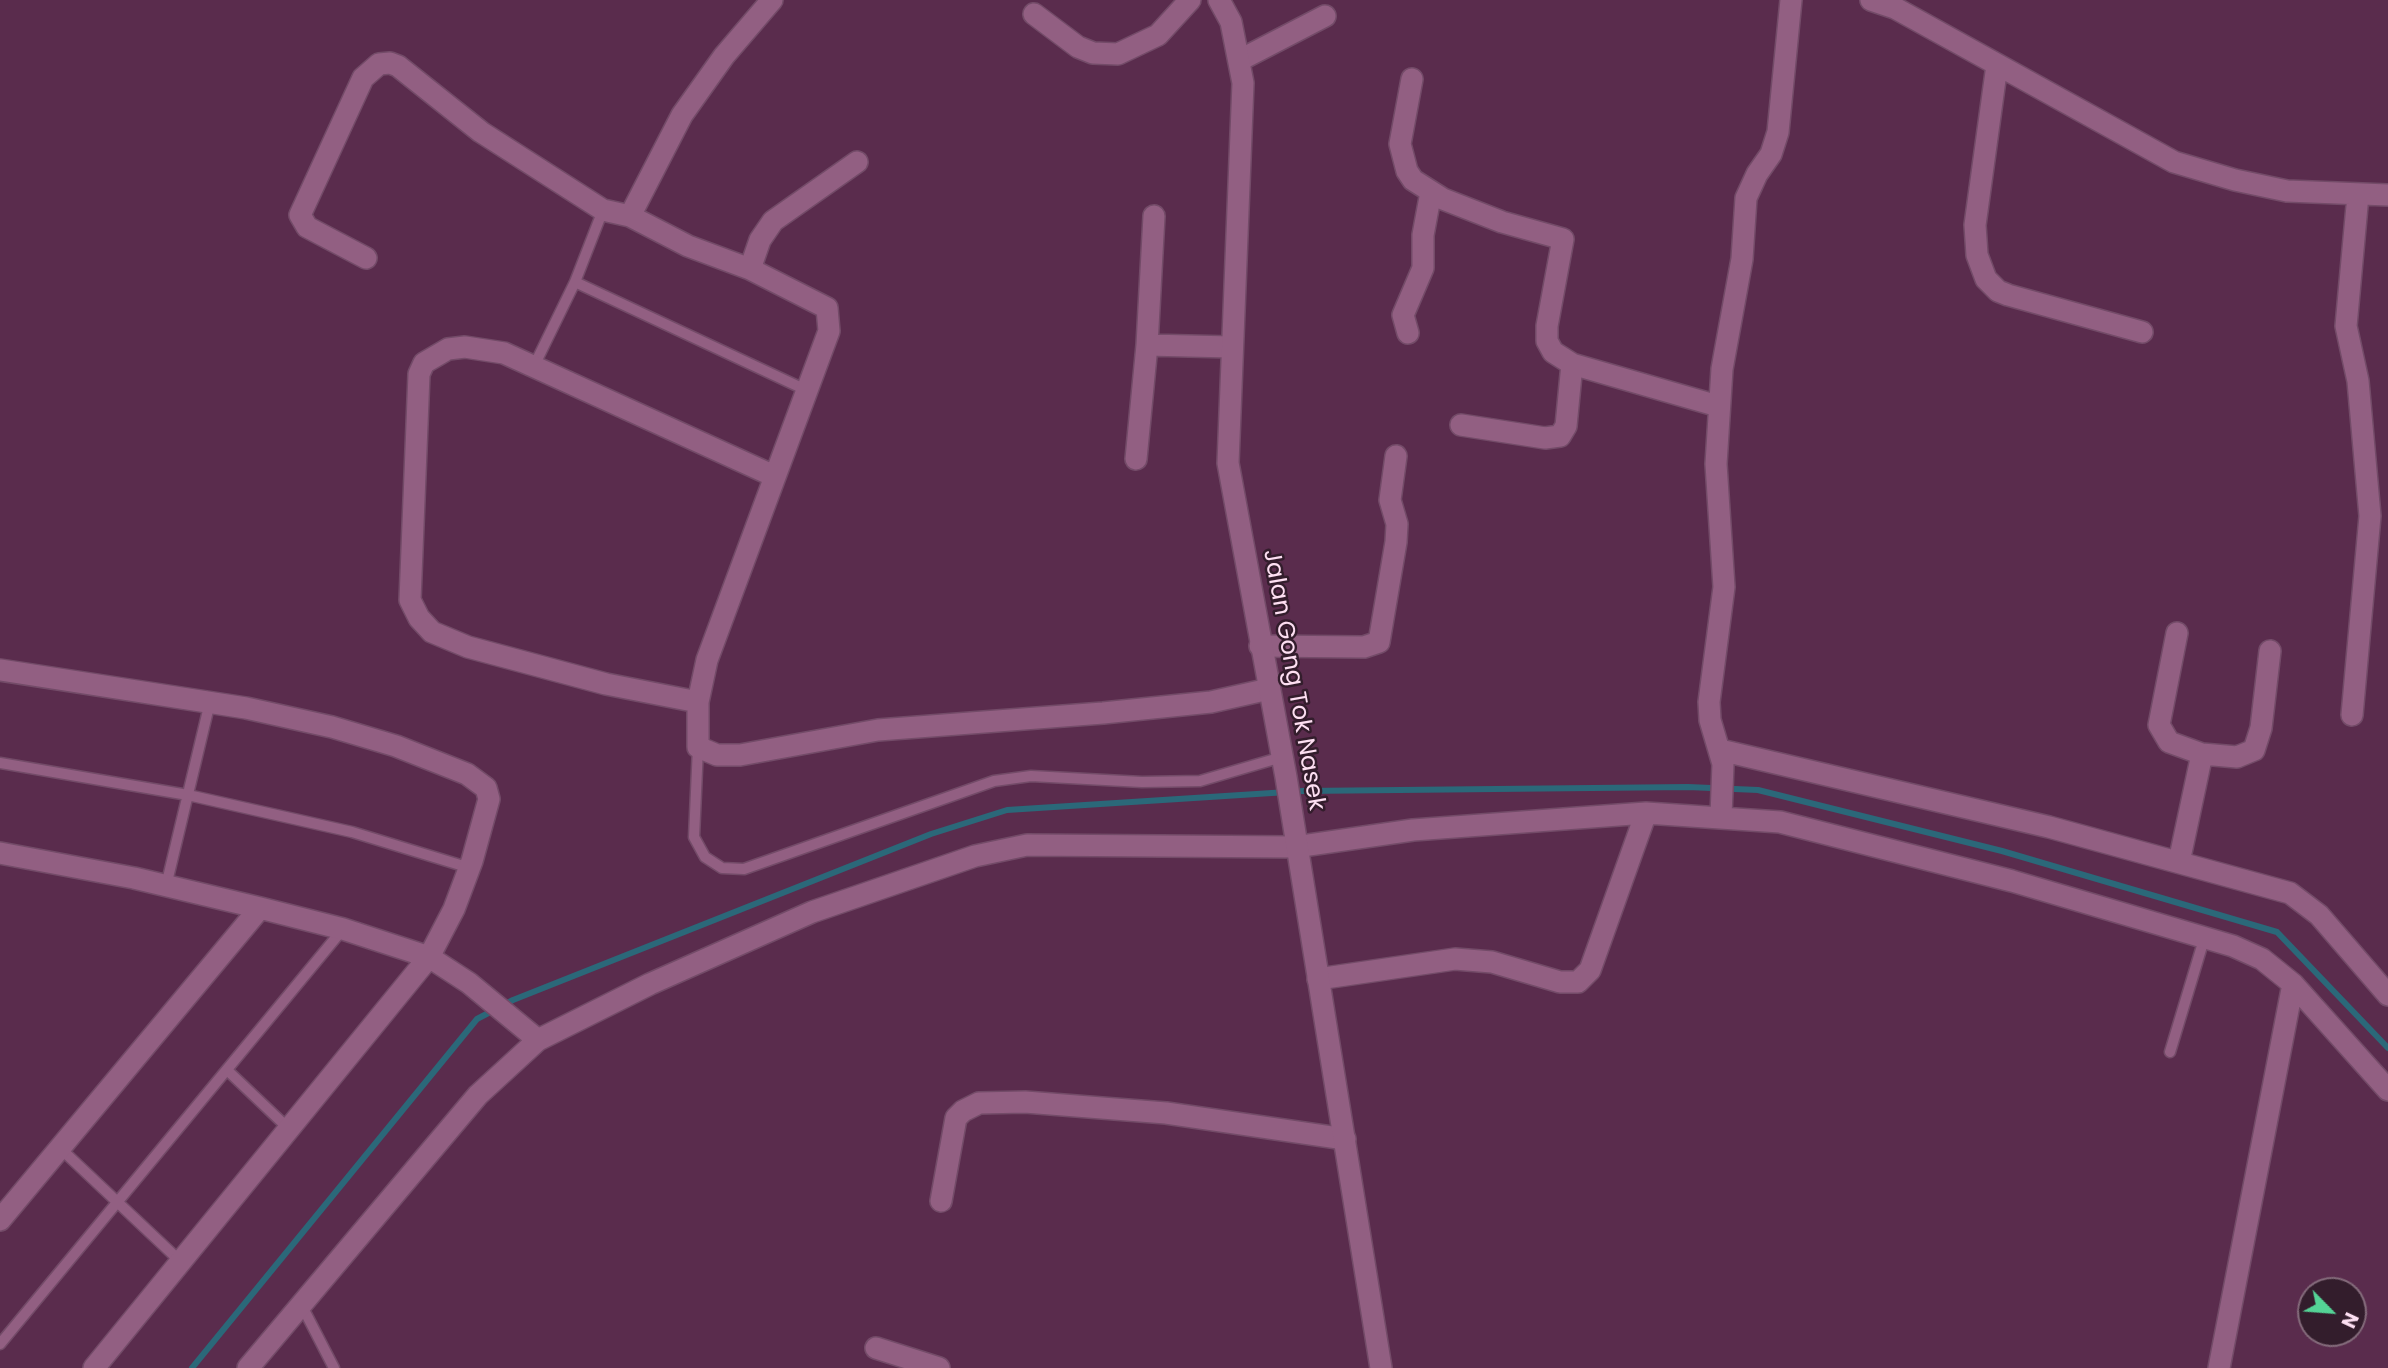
<!DOCTYPE html>
<html>
<head>
<meta charset="utf-8">
<style>
  body { margin:0 }
  #map { position:relative; width:2388px; height:1368px; overflow:hidden; background:#5a2c4d; font-family:Poppins,sans-serif }
  canvas { display:block }
  .north { position:absolute; left:2297px; top:1277px; width:70px; height:70px; box-sizing:border-box; background:#331d2c; border:2px solid #846b7b; border-radius:50%; rotate:115deg; font-size:19px; font-weight:700; line-height:28px; text-align:center; color:#fddff2 }
  .north::after { content:''; display:block; margin:auto; width:24px; height:32px; background:#54d396; clip-path:polygon(50% 0,100% 100%,50% 72%,0 100%) }
</style>
</head>
<body>
<div id="map">
<canvas width="2388" height="1368"></canvas>
<div class="north">N</div>
</div>
<script>
const c = document.querySelector('canvas').getContext('2d');
c.lineJoin = 'round';
function shape(rows) {
  const path = new Path2D();
  for (const r of rows) {
    path.moveTo(r[0], r[1]);
    for (let i = 2; i < r.length; i += 2) path.lineTo(r[i], r[i + 1]);
  }
  return path;
}
function strokePath(path, color, width, dash) {
  c.strokeStyle = color;
  c.lineWidth = width;
  c.lineCap = dash ? 'butt' : 'round';
  c.setLineDash(dash || []);
  c.stroke(path);
}
function drawText(font, color, halo, rows, align = 'center') {
  c.font = font + ' Poppins,sans-serif';
  c.lineWidth = 5;
  c.setLineDash([]);
  c.textBaseline = 'middle';
  c.strokeStyle = halo;
  c.fillStyle = color;
  for (const [text, x, y, turn = 0] of rows) {
    c.save();
    c.translate(x, y);
    c.rotate((+turn || 0) * Math.PI / 180);
    c.textAlign = isNaN(turn) ? turn : align;
    if (halo) c.strokeText(text, 0, 0);
    c.fillText(text, 0, 0);
    c.restore();
  }
}
strokePath(shape([
  [192,1368,477,1019,513,1000,931,834,1007,810,1303,791,1688,787,1758,790,2002,851,2277,932,2388,1048]
]), '#2b6879', 6);
const lane = shape([
  [575,282,806,390],
  [534,366,575,282,603,210],
  [698,747,694,837,705,857,722,868,744,869,994,781,1031,776,1142,782,1200,781,1282,757],
  [0,763,188,795,352,832,470,868],
  [166,886,210,702],
  [2170,1052,2205,936],
  [227,1070,289,1129],
  [60,1148,181,1262],
  [301,1304,334,1368],
  [0,1344,343,929]
]);
const street = shape([
  [1871,0,1895,8,2174,162,2235,180,2287,191,2388,195],
  [1034,14,1078,47,1093,53,1118,54,1158,35,1190,0],
  [1240,60,1325,16],
  [1997,65,1975,225,1977,255,1986,279,1998,291,2008,295,2142,332],
  [1412,79,1400,144,1407,171,1413,180,1443,199,1502,222,1563,239,1547,326,1547,341,1553,352,1572,364,1718,406],
  [630,216,682,115,724,56,772,0],
  [366,258,307,227,300,215,363,78,379,64,390,63,398,66,481,132,603,210,630,216,688,246,750,269,827,308,829,331,707,660,698,702,698,747,717,755,740,755,878,730,1103,713,1211,702,1269,689],
  [750,269,760,240,773,221,857,162],
  [1408,333,1403,315,1423,268,1423,235,1431,192],
  [1147,345,1154,216],
  [1461,425,1545,438,1560,436,1566,426,1572,364],
  [1136,459,1147,345,1231,347],
  [2177,633,2159,725,2169,742,2202,754,2179,862],
  [1260,646,1364,647,1379,642,1396,542,1397,524,1390,500,1396,456],
  [0,670,246,708,332,727,396,746,467,774,486,788,489,799,472,861,454,909,429,957,94,1368],
  [698,702,606,684,468,647,432,632,419,618,410,600,419,374,424,363,448,349,465,347,504,353,774,476],
  [2352,715,2370,516,2358,381,2346,326,2358,195],
  [1720,750,2049,827,2290,893,2319,915,2388,995],
  [2202,754,2237,757,2254,750,2261,728,2270,651],
  [1721,816,1723,764,1710,720,1709,702,1724,587,1716,464,1722,369,1742,259,1746,198,1757,174,1771,154,1778,132,1791,0],
  [0,853,134,878,260,908,343,929,429,957,469,983,538,1040],
  [1318,979,1455,959,1492,962,1560,982,1578,982,1590,970,1646,813],
  [941,1201,956,1118,963,1111,979,1103,1025,1102,1166,1113,1345,1139],
  [0,1220,260,908],
  [876,1348,939,1368],
  [248,1368,478,1095,538,1040,650,984,812,912,975,856,1027,845,1295,847,1413,830,1646,813,1780,822,2012,881,2233,946,2262,959,2293,984,2388,1090],
  [2219,1368,2293,984]
]);
const secondary = shape([
  [1219,0,1231,22,1243,83,1228,463,1286,777,1381,1368]
]);
strokePath(lane, '#734b68', 13);
strokePath(street, '#734b68', 24);
strokePath(secondary, '#734b68', 24);
strokePath(lane, '#925f82', 10);
strokePath(street, '#925f82', 21);
strokePath(secondary, '#925f82', 21);
drawText('24px', '#fddff2', '#331d2c', [
  ["Jalan Gong Tok Nasek",1293,680,80]
]);
</script>
</body>
</html>
